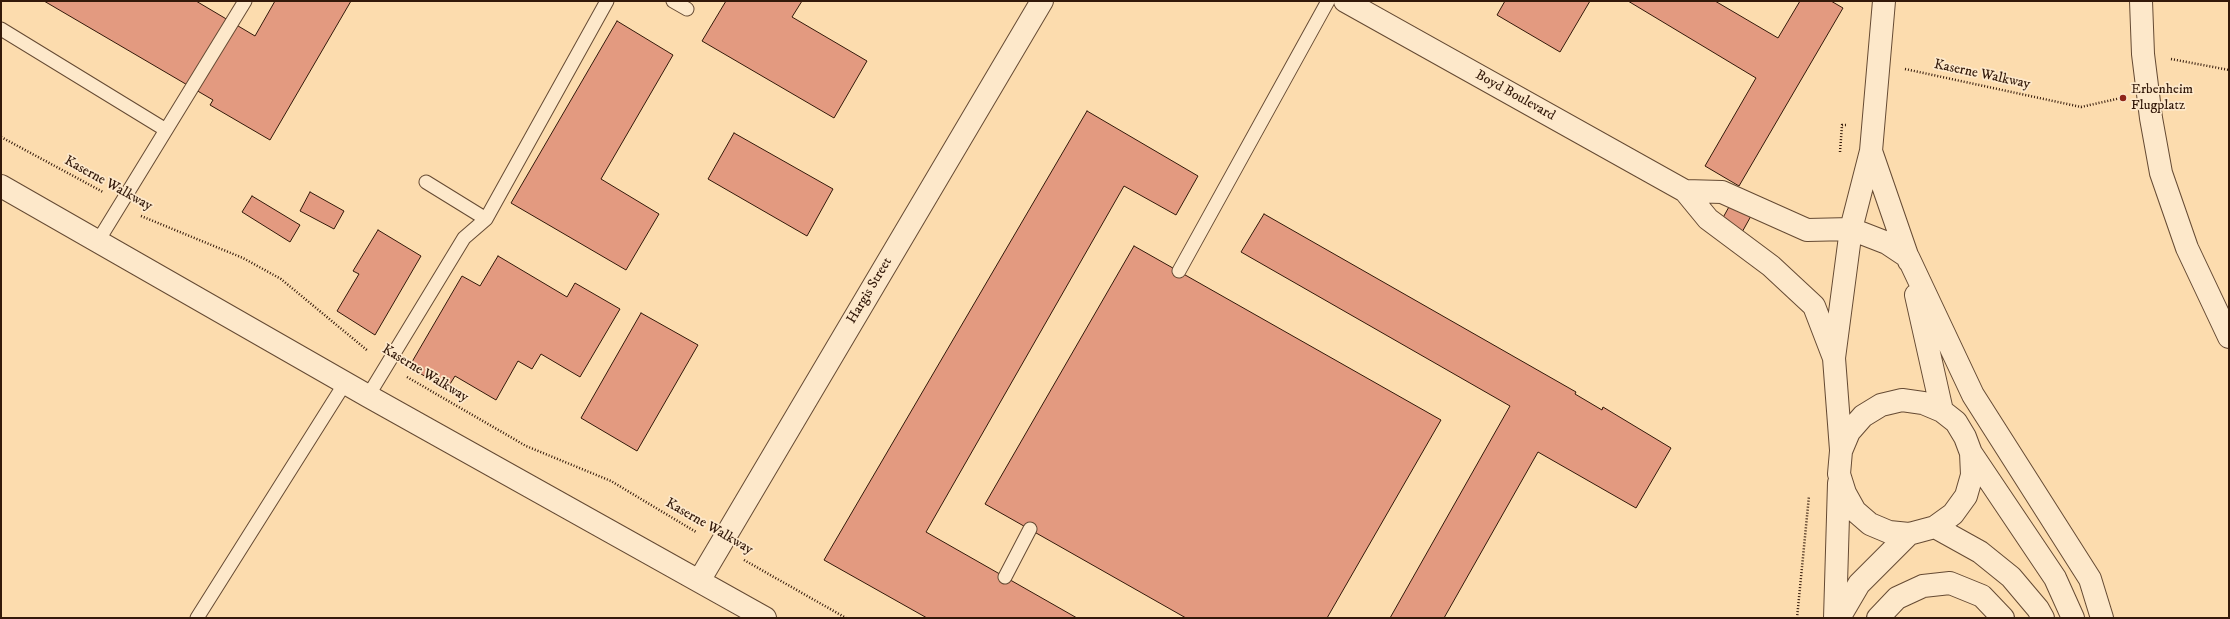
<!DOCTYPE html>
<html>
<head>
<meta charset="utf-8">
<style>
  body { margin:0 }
  #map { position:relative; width:2230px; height:619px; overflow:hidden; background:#fcdcae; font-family:"IM FELL DW Pica",serif }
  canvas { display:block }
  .frame { position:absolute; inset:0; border:2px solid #33190a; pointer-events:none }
</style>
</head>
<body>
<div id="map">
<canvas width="2230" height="619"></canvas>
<div class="frame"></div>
</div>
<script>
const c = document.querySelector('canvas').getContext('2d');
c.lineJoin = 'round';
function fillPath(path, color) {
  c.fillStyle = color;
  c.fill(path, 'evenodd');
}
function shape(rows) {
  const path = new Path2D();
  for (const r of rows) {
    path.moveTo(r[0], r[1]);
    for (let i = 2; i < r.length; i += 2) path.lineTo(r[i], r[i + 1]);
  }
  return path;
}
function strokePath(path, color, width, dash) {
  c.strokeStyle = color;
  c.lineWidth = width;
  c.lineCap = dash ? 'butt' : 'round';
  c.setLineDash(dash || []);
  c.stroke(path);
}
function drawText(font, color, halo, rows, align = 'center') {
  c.font = font + ' "IM FELL DW Pica",serif';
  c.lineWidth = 3.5;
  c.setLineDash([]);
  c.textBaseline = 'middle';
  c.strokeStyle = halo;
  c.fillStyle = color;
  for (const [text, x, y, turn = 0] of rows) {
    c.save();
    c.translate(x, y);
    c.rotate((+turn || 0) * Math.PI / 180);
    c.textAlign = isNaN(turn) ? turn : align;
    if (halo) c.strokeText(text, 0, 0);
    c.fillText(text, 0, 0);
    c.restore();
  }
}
const building = shape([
  [44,1,196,1,255,36,275,1,351,1,270,140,210,105,213,100,44,1],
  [726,1,802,1,792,17,867,61,834,118,702,41,726,1],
  [1505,1,1590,1,1560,52,1497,15,1505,1],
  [1628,1,1715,1,1778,38,1800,1,1831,1,1843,8,1739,186,1705,166,1756,78,1628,1],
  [617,21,673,55,601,179,659,214,626,270,511,203,617,21],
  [1087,111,1198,176,1176,215,1124,186,926,532,1077,618,927,618,824,560,1087,111],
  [734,133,833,189,807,236,708,179,734,133],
  [310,192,344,211,334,229,300,211,310,192],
  [252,196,300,225,290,242,242,212,252,196],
  [1730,205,1751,216,1741,234,1720,223,1730,205],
  [1264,214,1576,392,1575,394,1602,410,1603,407,1671,448,1636,508,1538,452,1444,618,1390,618,1510,406,1241,252,1264,214],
  [378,230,421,256,375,335,337,311,359,274,353,271,378,230],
  [1134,246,1441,420,1327,618,1186,618,985,504,1134,246],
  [498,256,567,297,575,283,620,309,580,377,541,354,532,369,518,361,496,400,455,376,447,389,409,367,462,276,480,286,498,256],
  [641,313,698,345,637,451,581,418,641,313]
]);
fillPath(building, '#e39a80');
strokePath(building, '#33190a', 1);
const service = shape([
  [673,1,687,9],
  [1,29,166,130,98,241],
  [166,130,245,1],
  [426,182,486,219],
  [1179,271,1328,1],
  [368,396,464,238,486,219,607,1],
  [1005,577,1030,529],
  [197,618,345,383]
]);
const minor = shape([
  [1345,1,1685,191,1708,219,1771,266,1814,306,1834,358],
  [2141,1,2143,54,2151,118,2161,173,2187,248,2229,337],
  [1871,151,1909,261],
  [1,186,368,396,765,618],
  [1685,191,1722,192,1807,230,1851,229,1887,243,1908,257,1973,395,2090,579,2102,618],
  [1916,295,1942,411],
  [1841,450,1834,358,1851,229,1871,151,1884,1],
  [1971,453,2055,578,2073,618],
  [1935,527,1980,552,2011,577,2038,609,2043,618],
  [699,581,1042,1],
  [1835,618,1839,483],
  [1839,618,1859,584,1909,534,1935,527,1953,514,1966,496,1972,475,1971,453,1965,437,1956,422,1942,411,1923,403,1902,400,1881,405,1863,416,1849,432,1841,451,1839,474,1845,493,1855,511,1870,524,1889,532,1909,534],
  [1878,618,1897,598,1923,586,1950,583,1982,596,2003,618]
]);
strokePath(service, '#654a33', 15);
strokePath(minor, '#654a33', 24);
strokePath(shape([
  [2171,59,2229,70],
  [1905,69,2081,107,2121,98],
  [1,137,103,192],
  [1840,152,1842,125,1846,125],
  [141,216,243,258,281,279,368,351],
  [407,377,526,446,611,481,696,532],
  [744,560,846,618],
  [1797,618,1809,496]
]), '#33190a', 2.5, [1, 2]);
strokePath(service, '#fde8ca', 13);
strokePath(minor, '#fde8ca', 22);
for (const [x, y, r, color] of [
  [2123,98,4,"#8f2418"]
]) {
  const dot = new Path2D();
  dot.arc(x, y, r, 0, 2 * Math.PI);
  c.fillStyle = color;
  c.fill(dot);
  strokePath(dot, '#fde8ca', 1.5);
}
drawText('14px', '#33190a', '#fde8ca', [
  ["Kaserne Walkway",1982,75,12],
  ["Boyd Boulevard",1515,96,29],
  ["Kaserne Walkway",108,184,29],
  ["Hargis Street",870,291,-59],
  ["Kaserne Walkway",425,374,31],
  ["Kaserne Walkway",709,527,30]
]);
drawText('14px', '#33190a', '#fde8ca', [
  ["Erbenheim",2131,90],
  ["Flugplatz",2131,106]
], 'left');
</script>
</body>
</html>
